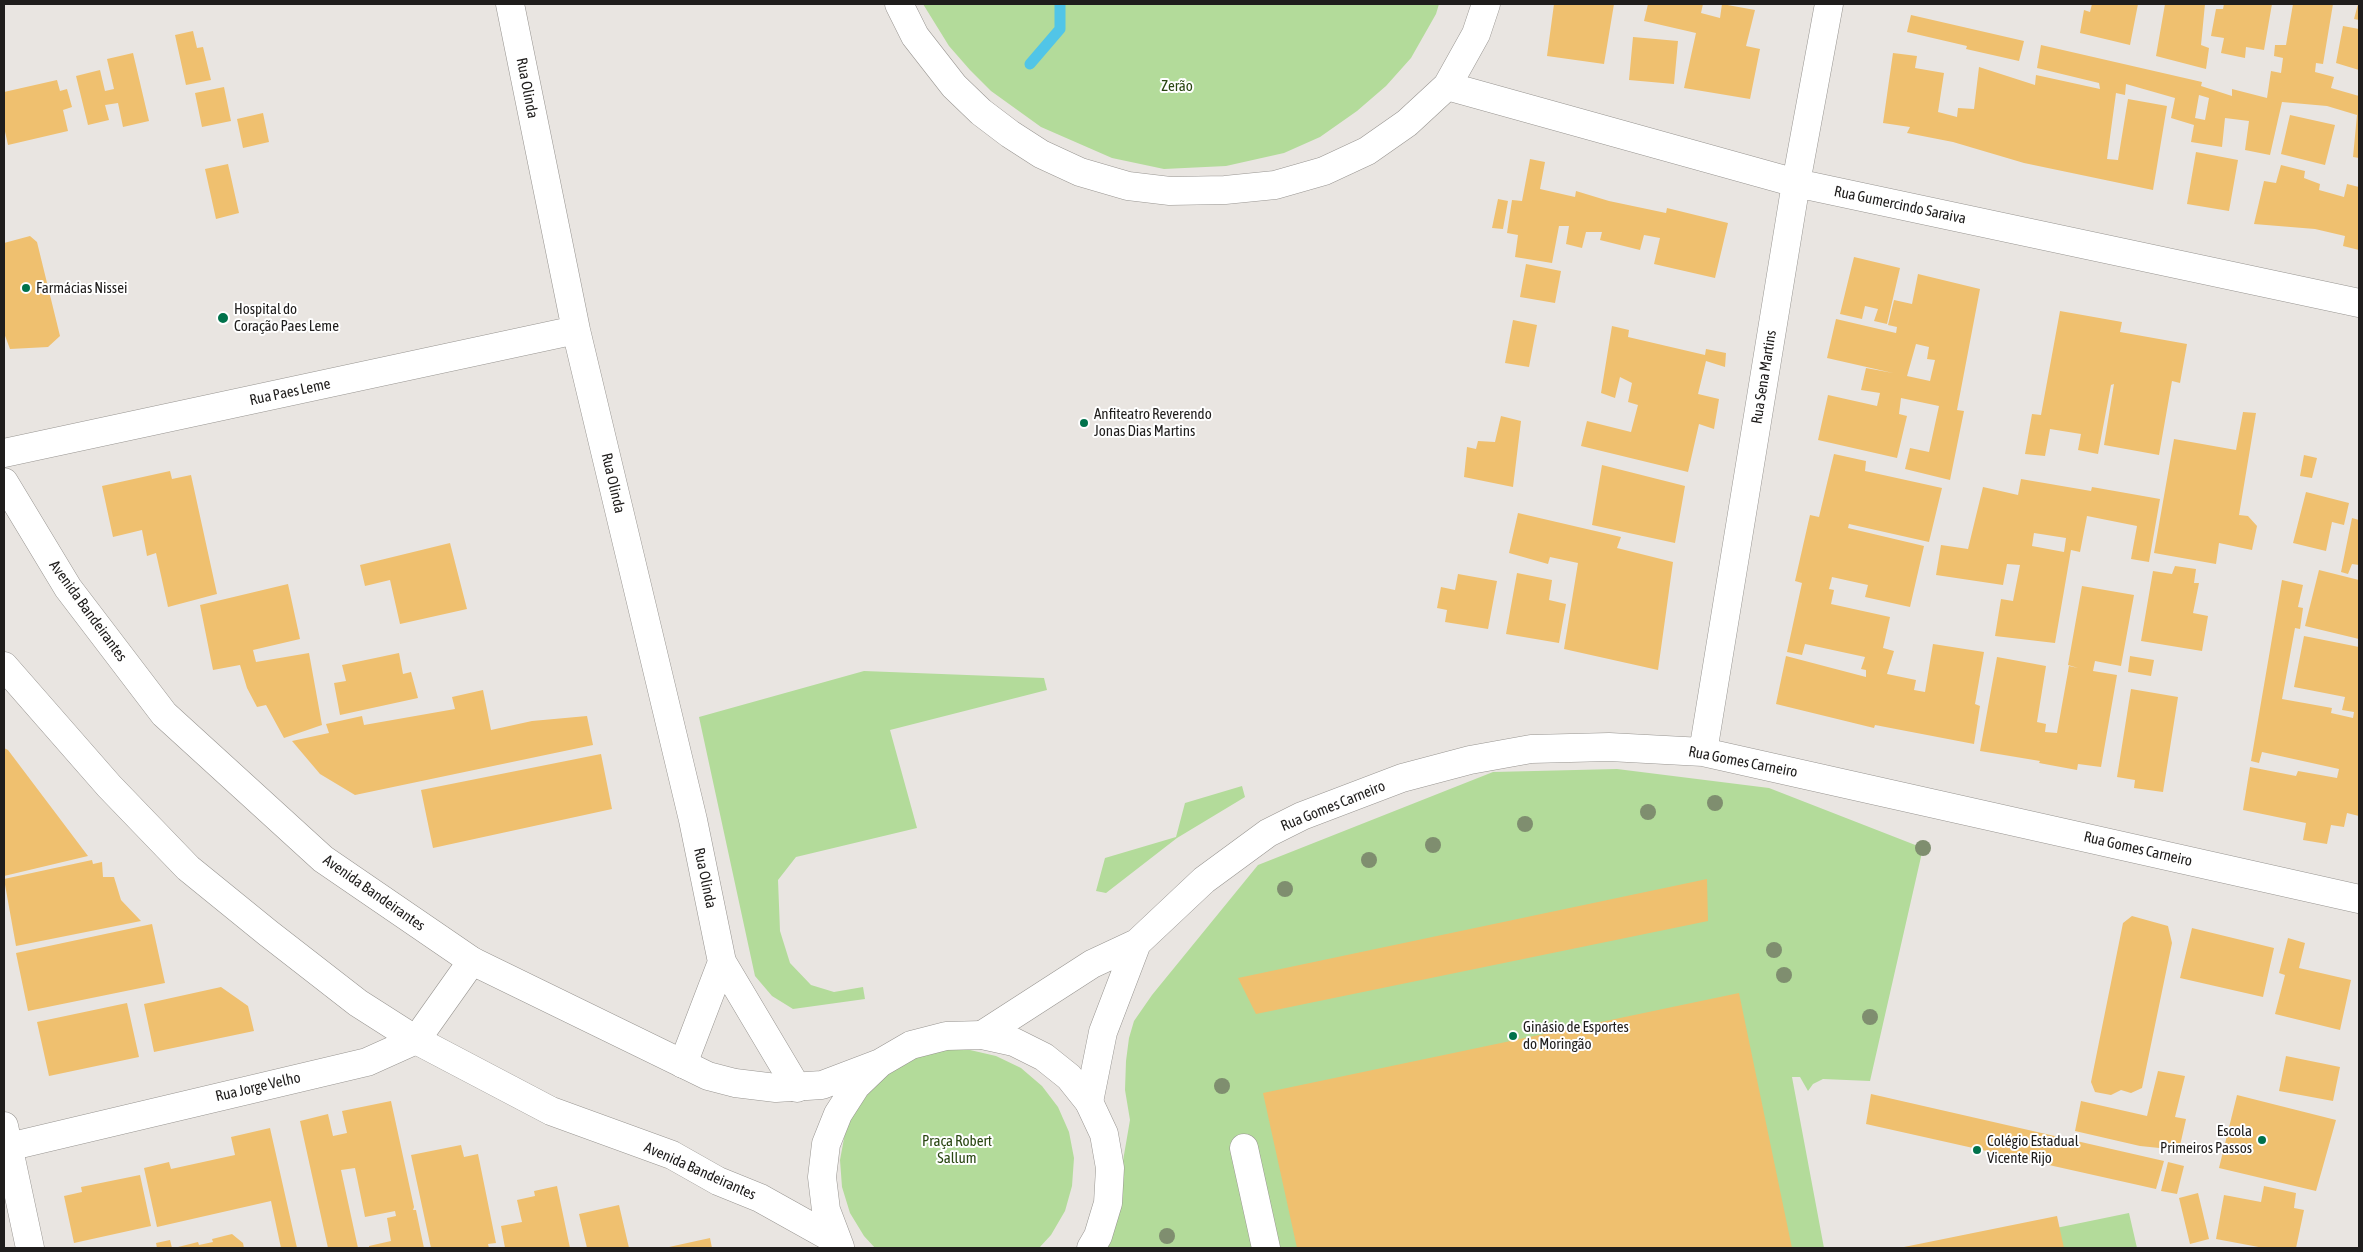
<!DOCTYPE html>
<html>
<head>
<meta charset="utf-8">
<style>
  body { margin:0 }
  #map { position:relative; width:2363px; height:1252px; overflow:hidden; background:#e9e5e1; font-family:"Asap Condensed",sans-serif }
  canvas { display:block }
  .frame { position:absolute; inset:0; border:5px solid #1f1d1c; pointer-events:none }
</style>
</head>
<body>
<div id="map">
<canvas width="2363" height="1252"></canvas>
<div class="frame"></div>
</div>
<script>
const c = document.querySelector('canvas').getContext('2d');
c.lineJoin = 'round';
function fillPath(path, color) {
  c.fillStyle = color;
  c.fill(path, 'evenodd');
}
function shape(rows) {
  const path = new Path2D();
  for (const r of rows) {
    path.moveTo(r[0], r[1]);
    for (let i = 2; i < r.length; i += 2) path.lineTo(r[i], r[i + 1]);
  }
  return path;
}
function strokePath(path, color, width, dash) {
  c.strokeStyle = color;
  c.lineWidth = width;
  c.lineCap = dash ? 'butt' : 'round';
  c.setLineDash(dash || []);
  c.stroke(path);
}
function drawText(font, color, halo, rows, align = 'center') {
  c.font = font + ' "Asap Condensed",sans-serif';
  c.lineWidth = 4;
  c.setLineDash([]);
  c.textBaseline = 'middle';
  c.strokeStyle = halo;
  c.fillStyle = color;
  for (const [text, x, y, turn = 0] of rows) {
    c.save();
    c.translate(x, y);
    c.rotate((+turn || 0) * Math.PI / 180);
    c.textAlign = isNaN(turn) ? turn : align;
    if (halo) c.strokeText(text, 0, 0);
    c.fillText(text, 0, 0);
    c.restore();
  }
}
fillPath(shape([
  [923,4,1439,4,1436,14,1411,58,1386,86,1357,111,1320,137,1284,153,1226,166,1164,169,1112,158,1041,127,991,91,970,70,949,46],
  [864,671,1044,678,1047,690,890,730,917,828,796,857,778,880,780,931,790,963,811,985,834,992,863,987,865,999,793,1009,772,996,755,976,699,717],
  [1617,769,1769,788,1923,848,1870,1081,1823,1079,1813,1084,1808,1091,1800,1077,1792,1077,1824,1248,1108,1248,1130,1120,1125,1090,1126,1061,1129,1038,1134,1021,1152,995,1258,865,1493,772],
  [1242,786,1245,797,1177,838,1106,893,1096,891,1105,858,1176,837,1185,803],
  [943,1050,970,1050,996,1056,1021,1068,1042,1086,1058,1107,1069,1132,1074,1158,1072,1186,1065,1211,1051,1235,1039,1248,875,1248,864,1236,850,1213,842,1187,840,1160,845,1133,855,1109,872,1087,892,1069,916,1057],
  [2129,1213,2137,1248,2061,1248,2056,1228]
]), '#b3db9a');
strokePath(shape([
  [1030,64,1060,29,1060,4]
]), '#51c5e7', 11);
fillPath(shape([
  [1554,4,1614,4,1604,64,1547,56],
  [1648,4,1703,4,1701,13,1720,18,1722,4,1755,10,1746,46,1760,49,1750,99,1684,88,1696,33,1644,21],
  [2092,4,2138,4,2130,45,2080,33,2084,10,2090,12],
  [2165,4,2205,4,2201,45,2209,48,2206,69,2156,56],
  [2224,4,2272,4,2264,50,2246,47,2245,58,2221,53,2224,38,2211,36,2216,9,2223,9],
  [2293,4,2333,4,2323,64,2316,63,2315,72,2334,77,2331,88,2359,96,2359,158,2353,157,2357,115,2327,106,2282,102,2270,155,2245,150,2249,121,2225,118,2222,147,2191,142,2194,125,2171,118,2175,98,2126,84,2125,95,2116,93,2107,159,2118,160,2128,99,2167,106,2153,190,2024,163,1953,142,1907,133,1910,127,1883,123,1893,53,1917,56,1915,68,1944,73,1938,112,1957,117,1958,108,1974,109,1979,67,2035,85,2036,75,2100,89,2099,83,2037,68,2041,45,2202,82,2201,86,2232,96,2232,89,2267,98,2271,71,2281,73,2283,58,2274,56,2275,45,2286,45],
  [2199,95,2209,98,2205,120,2195,118],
  [2358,4,2359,4,2359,20,2354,19],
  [1911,15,2024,41,2019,61,1966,49,1967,46,1907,32],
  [2343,26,2359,29,2359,70,2336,63],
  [193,31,197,48,203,47,211,80,186,85,175,35],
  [1633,37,1678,41,1674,84,1629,80],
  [133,53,149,121,123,127,118,103,105,105,109,120,88,125,76,76,100,70,105,91,114,89,107,59],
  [57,80,60,91,67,89,72,107,63,110,68,131,8,145,4,127,4,92],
  [224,87,231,121,202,127,195,93],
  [263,113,269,142,243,148,237,119],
  [2290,115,2335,125,2325,165,2281,154],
  [2196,152,2238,160,2229,211,2187,204],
  [1530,159,1545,162,1540,189,1575,197,1576,191,1609,201,1666,213,1667,208,1728,223,1715,278,1654,264,1660,238,1644,235,1640,250,1600,240,1602,232,1586,232,1582,248,1566,244,1569,226,1559,226,1552,263,1515,257,1518,235,1507,233,1512,200,1522,201],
  [228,164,239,213,216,219,205,169],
  [2281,165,2305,171,2304,178,2320,184,2319,190,2344,197,2347,184,2359,187,2359,250,2343,246,2345,236,2315,229,2254,224,2264,181,2276,183],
  [1498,199,1508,201,1503,229,1492,228],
  [30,236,37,242,60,336,48,347,10,349,4,333,4,243],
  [1854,257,1900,268,1887,324,1874,321,1878,309,1865,306,1862,319,1840,314],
  [1526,264,1561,271,1555,303,1520,297],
  [1918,274,1980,289,1957,410,1964,411,1950,480,1905,469,1910,448,1929,452,1939,406,1901,398,1899,414,1907,416,1897,458,1818,440,1828,395,1877,406,1880,393,1861,390,1866,368,1893,373,1827,358,1836,319,1896,333,1897,327,1888,325,1894,300,1912,304],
  [1916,344,1929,347,1927,359,1935,360,1930,381,1907,376],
  [2060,311,2122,322,2120,332,2187,344,2180,383,2172,381,2159,455,2104,445,2114,384,2111,385,2098,454,2078,450,2081,434,2050,429,2045,456,2025,454,2032,414,2041,415],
  [1513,320,1537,325,1529,367,1505,363],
  [1612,326,1629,330,1628,337,1705,355,1706,349,1726,353,1725,367,1706,361,1698,394,1719,399,1714,429,1699,424,1688,472,1581,446,1587,421,1631,432,1638,405,1628,402,1632,383,1620,377,1615,398,1601,393],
  [2243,412,2256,413,2239,515,2248,516,2257,526,2252,550,2219,543,2216,564,2154,553,2174,439,2236,450],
  [1501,416,1521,421,1513,487,1464,477,1467,447,1476,449,1478,441,1495,442],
  [1834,454,1866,461,1865,471,1942,488,1929,542,1849,524,1848,528,1924,546,1910,607,1865,597,1868,585,1832,577,1829,589,1834,590,1831,604,1890,617,1883,648,1894,651,1887,674,1916,680,1914,690,1925,692,1933,644,1984,652,1975,704,1980,706,1974,744,1875,725,1874,728,1776,704,1786,656,1866,677,1866,670,1861,669,1865,657,1805,644,1802,655,1787,652,1802,583,1795,581,1810,515,1819,517],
  [2304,455,2317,458,2312,478,2300,476],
  [1602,465,1685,486,1675,543,1592,525],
  [170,471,172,479,191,475,217,594,168,607,156,553,147,556,142,530,113,537,102,486],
  [2021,479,2091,491,2092,487,2160,499,2149,562,2131,559,2137,526,2087,516,2080,552,2071,550,2055,643,1995,636,2001,599,2013,601,2020,565,2007,564,2003,585,1936,575,1941,545,1968,549,1983,487,2018,495],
  [2034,533,2066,538,2064,552,2032,546],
  [2306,492,2349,503,2344,525,2332,522,2326,551,2293,543],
  [1518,513,1621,537,1617,548,1673,562,1658,670,1564,649,1578,563,1550,557,1548,564,1509,553],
  [2352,518,2359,520,2359,565,2352,564,2348,574,2341,572],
  [450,543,467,609,400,624,390,580,365,586,360,565],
  [2175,566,2196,569,2194,583,2199,583,2193,613,2208,616,2202,651,2141,641,2153,571,2172,574],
  [2319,570,2359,580,2359,639,2305,626],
  [1517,573,1552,580,1549,600,1566,604,1559,643,1506,634],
  [1458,574,1497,581,1488,629,1445,622,1447,610,1437,608,1441,587,1455,590],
  [2282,580,2303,585,2298,607,2303,608,2300,629,2295,628,2282,699,2332,708,2331,713,2353,718,2354,712,2342,710,2345,697,2294,687,2304,636,2359,647,2359,816,2347,813,2344,827,2331,825,2327,844,2303,840,2306,823,2243,810,2250,767,2296,776,2298,771,2337,778,2339,769,2262,752,2259,763,2251,761],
  [288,584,300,639,253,650,256,662,309,653,322,725,284,738,266,705,257,707,247,688,240,665,213,670,200,605],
  [2082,586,2134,595,2121,666,2095,661,2093,671,2117,675,2101,767,2078,764,2077,770,2039,763,2040,761,1980,751,1997,657,2046,666,2037,722,2046,724,2045,732,2057,733,2069,666,2078,668,2068,665],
  [399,653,403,674,411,672,418,698,340,715,334,683,346,681,342,665],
  [2130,656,2154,660,2151,676,2128,672],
  [2131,689,2178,697,2163,792,2134,788,2135,780,2117,777],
  [483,690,491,730,532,721,587,716,593,745,355,795,320,774,292,741,329,733,326,724,362,716,364,725,455,709,452,697],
  [4,748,8,750,88,856,4,876],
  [601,754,612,809,433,848,421,790],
  [92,860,93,864,102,862,103,877,114,877,121,900,141,921,16,946,4,879],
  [1707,879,1708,921,1256,1014,1238,978],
  [2132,916,2168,926,2172,943,2142,1088,2131,1093,2121,1090,2111,1095,2095,1092,2091,1082,2123,923],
  [152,924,165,983,28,1011,16,953],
  [2192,928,2274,948,2263,997,2180,978],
  [2288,938,2305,943,2299,968,2351,980,2340,1030,2275,1014,2285,975,2279,973],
  [221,987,248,1006,254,1031,154,1052,144,1004],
  [1739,993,1792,1248,1297,1248,1263,1093],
  [127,1003,139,1057,49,1076,37,1022],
  [2286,1056,2340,1067,2333,1101,2279,1091],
  [2158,1071,2185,1076,2175,1117,2186,1119,2179,1150,2140,1146,2075,1131,2081,1101,2147,1116],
  [1871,1094,2164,1161,2156,1189,1866,1124],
  [2237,1095,2336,1120,2316,1191,2219,1168],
  [391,1101,414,1207,413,1210,416,1210,424,1248,369,1248,369,1246,391,1241,387,1218,396,1216,395,1211,365,1217,355,1168,341,1170,358,1248,328,1248,300,1121,328,1114,333,1136,347,1133,342,1111],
  [270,1128,297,1248,281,1248,271,1201,157,1227,144,1168,169,1162,171,1169,235,1155,231,1137],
  [461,1145,464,1157,478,1154,496,1243,488,1244,489,1248,431,1248,411,1155],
  [2168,1162,2184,1166,2177,1194,2161,1191],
  [140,1175,151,1226,74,1243,64,1196,82,1192,81,1187],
  [557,1186,570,1248,505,1248,501,1226,522,1222,517,1200,535,1196,534,1191],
  [2264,1186,2296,1193,2294,1208,2304,1210,2296,1248,2264,1248,2216,1239,2224,1195,2261,1202],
  [2198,1193,2209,1239,2190,1244,2179,1198],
  [619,1205,629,1248,587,1248,579,1214],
  [2057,1216,2064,1248,1904,1248,1904,1247],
  [232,1234,243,1243,244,1248,174,1248,198,1242,199,1245,213,1242,212,1239],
  [710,1238,712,1248,670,1248,669,1247],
  [170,1240,172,1248,157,1248,156,1243]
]), '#efc06f');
const minor = shape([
  [510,4,576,330,693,820,722,962,797,1088],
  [899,4,915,36,954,86,981,112,1010,134,1041,154,1080,172,1128,186,1170,191,1225,190,1275,185,1324,171,1367,151,1407,123,1447,86,1476,34,1486,4],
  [1447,86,1796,183,2359,303],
  [4,453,576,330],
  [1703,752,1796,183,1829,4],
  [982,1035,1092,964,1137,943,1204,880,1268,833,1302,816,1402,778,1470,760,1531,749,1609,747,1703,752,2359,899],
  [683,1064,722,962],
  [1089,1102,1103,1032,1137,943],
  [4,1148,367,1062,416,1040,472,961],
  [1244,1148,1266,1248]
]);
const major = shape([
  [4,482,68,588,164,714,323,859,472,961,708,1076,735,1083,776,1088,822,1085,880,1063],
  [4,666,109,786,188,868,268,933,358,1003,416,1040,551,1111,672,1155,718,1181,760,1198,837,1241],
  [4,1126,30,1248],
  [840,1247,826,1210,822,1177,826,1144,838,1114,856,1086,880,1063,911,1045,946,1036,982,1035,1014,1042,1044,1057,1069,1077,1089,1102,1104,1134,1110,1168,1108,1203,1098,1236,1091,1248]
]);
strokePath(minor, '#989591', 29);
strokePath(major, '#989591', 29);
strokePath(minor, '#fff', 28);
strokePath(major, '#fff', 28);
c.fillStyle = '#7f8e6f';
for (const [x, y] of [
  [1715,803],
  [1648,812],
  [1525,824],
  [1433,845],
  [1923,848],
  [1369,860],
  [1285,889],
  [1774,950],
  [1784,975],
  [1870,1017],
  [1222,1086],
  [1167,1236]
]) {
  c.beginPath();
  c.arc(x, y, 8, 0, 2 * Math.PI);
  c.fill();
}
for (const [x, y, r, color] of [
  [26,288,5,"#00724b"],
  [223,318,6,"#00724b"],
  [1084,423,5,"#00724b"],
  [1513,1036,5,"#00724b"],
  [2262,1140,5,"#00724b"],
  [1977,1150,5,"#00724b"]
]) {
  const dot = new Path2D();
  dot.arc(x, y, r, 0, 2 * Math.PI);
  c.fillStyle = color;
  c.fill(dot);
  strokePath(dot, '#fff', 2);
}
drawText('15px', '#294611', '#fff', [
  ["Zerão",1177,86],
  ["Praça Robert",957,1141],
  ["Sallum",957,1158]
]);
drawText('15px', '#1f1d1c', '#fff', [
  ["Rua Olinda",527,88,79],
  ["Rua Gumercindo Saraiva",1900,205,12],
  ["Rua Sena Martins",1764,377,-81],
  ["Rua Paes Leme",290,392,-12],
  ["Rua Olinda",613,483,77],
  ["Avenida Bandeirantes",88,611,54],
  ["Rua Gomes Carneiro",1743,762,11],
  ["Rua Gomes Carneiro",1333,806,-22],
  ["Rua Gomes Carneiro",2138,849,13],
  ["Rua Olinda",705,878,78],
  ["Avenida Bandeirantes",374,893,35],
  ["Rua Jorge Velho",258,1087,-13],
  ["Avenida Bandeirantes",700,1171,24]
]);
drawText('15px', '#1f1d1c', '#fff', [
  ["Farmácias Nissei",36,288],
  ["Hospital do",234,309],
  ["Coração Paes Leme",234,326],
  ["Anfiteatro Reverendo",1094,414],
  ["Jonas Dias Martins",1094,431],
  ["Ginásio de Esportes",1523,1027],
  ["do Moringão",1523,1044],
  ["Escola",2252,1131,"right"],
  ["Primeiros Passos",2252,1148,"right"],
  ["Colégio Estadual",1987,1141],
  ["Vicente Rijo",1987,1158]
], 'left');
</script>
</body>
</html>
